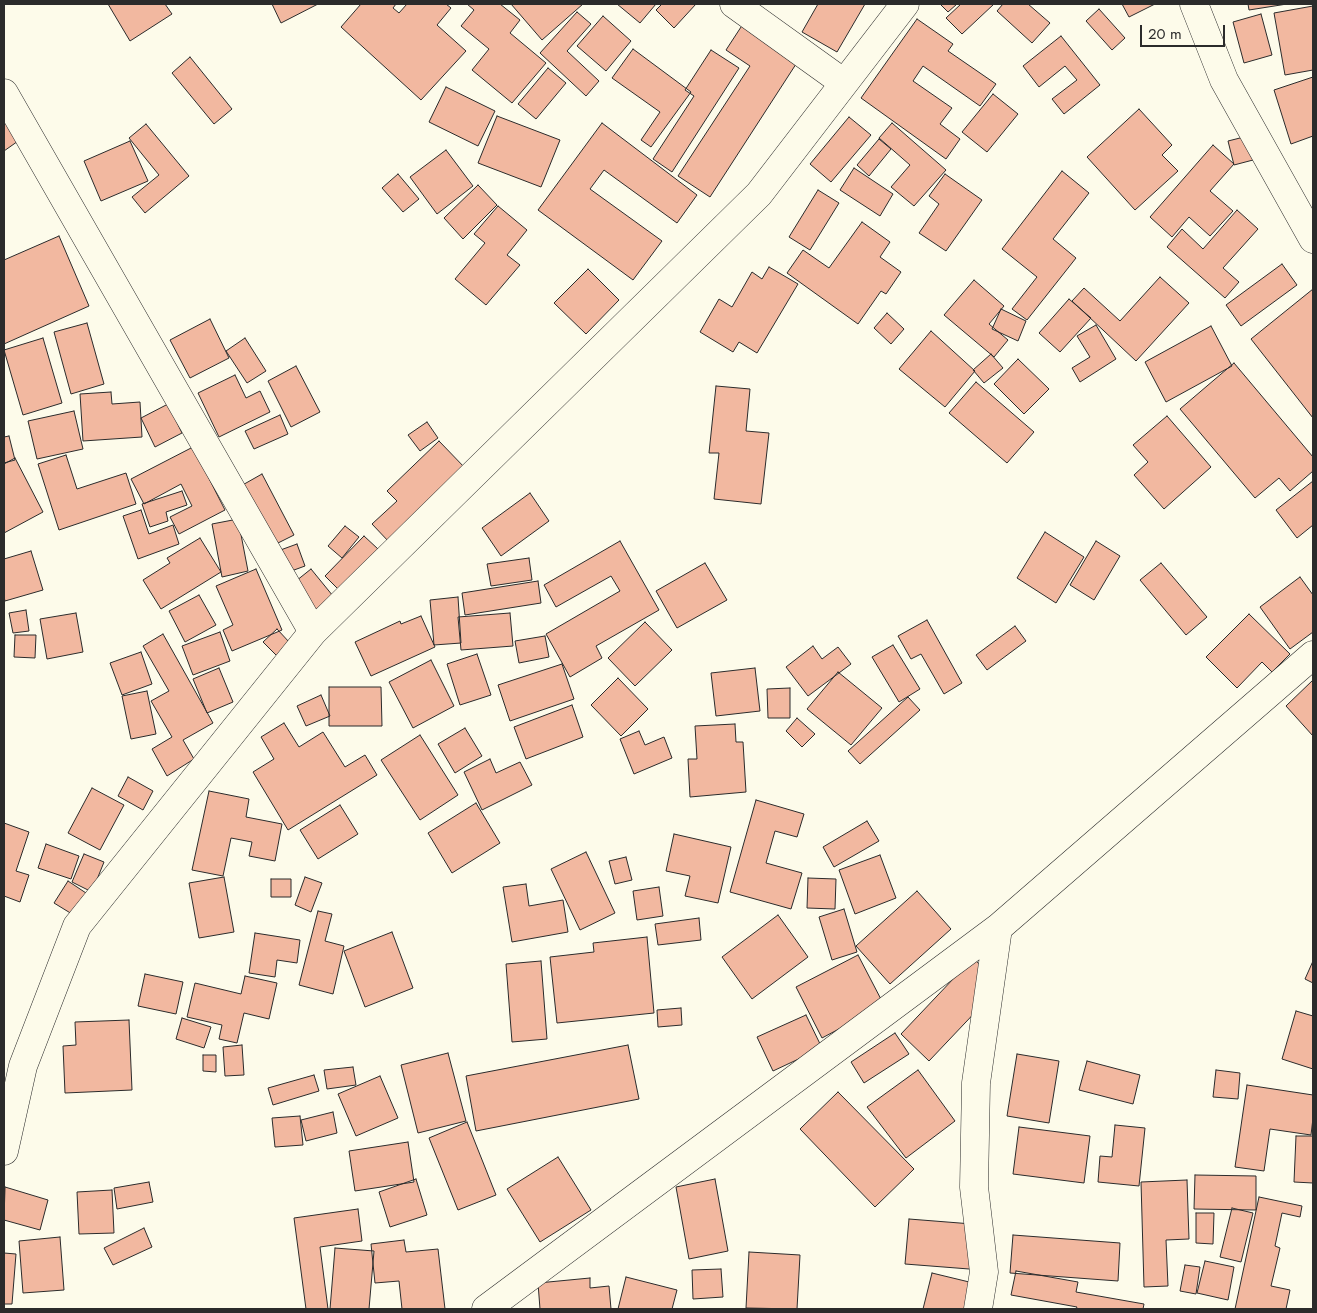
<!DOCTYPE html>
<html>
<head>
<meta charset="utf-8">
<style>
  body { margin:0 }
  #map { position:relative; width:1317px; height:1313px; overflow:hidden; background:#fdfbea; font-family:Jost,sans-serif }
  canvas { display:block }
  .frame { position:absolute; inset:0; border:5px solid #2b2b2b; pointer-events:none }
  .scale { position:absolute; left:1140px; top:25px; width:85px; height:22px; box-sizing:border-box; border:2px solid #2b2b2b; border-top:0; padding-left:6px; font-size:15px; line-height:18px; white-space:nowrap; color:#2b2b2b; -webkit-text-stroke:4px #fdfbea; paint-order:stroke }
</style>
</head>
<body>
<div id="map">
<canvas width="1317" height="1313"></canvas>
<div class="frame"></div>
<div class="scale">20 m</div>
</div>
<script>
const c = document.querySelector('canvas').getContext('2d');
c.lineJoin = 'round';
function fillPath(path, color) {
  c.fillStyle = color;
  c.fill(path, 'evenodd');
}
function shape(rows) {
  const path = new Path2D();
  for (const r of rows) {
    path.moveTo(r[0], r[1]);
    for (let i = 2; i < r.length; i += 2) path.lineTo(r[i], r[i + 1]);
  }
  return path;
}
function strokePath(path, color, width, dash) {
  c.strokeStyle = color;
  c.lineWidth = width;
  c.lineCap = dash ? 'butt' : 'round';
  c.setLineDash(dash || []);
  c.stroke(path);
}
const building = shape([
  [108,4,165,4,172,14,130,41,108,4],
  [272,4,318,4,281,23,272,4],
  [361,4,396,4,393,8,399,13,407,4,446,4,451,8,437,25,466,51,421,100,341,27,361,4],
  [467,4,500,4,520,20,510,33,546,63,512,103,472,70,489,49,461,26,474,10,467,4],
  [511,4,583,4,542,40,511,4],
  [617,4,656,4,640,23,617,4],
  [662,4,696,4,674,28,656,10,662,4],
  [818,4,865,4,837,52,802,32,818,4],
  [940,4,957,4,948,12,940,4],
  [961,4,994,4,962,34,946,18,961,4],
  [1003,4,1028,4,1050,23,1032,43,997,11,1003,4],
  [1122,4,1155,4,1129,17,1122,4],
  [1248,4,1287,4,1249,10,1248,4],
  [1313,6,1313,70,1285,75,1274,13,1313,6],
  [1099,9,1125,38,1112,50,1086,21,1099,9],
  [577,12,591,24,567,51,599,81,586,96,540,53,577,12],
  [1261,14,1272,55,1244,63,1233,22,1261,14],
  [603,16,631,41,606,71,577,46,603,16],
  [917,19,953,44,948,51,996,84,980,106,923,66,913,81,952,108,940,124,960,139,946,159,861,98,917,19],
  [743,24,798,61,710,197,678,176,750,66,726,50,743,24],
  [1061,36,1100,85,1064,114,1052,99,1077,80,1065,66,1039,87,1023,66,1061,36],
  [633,49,691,92,651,147,641,140,660,112,612,78,633,49],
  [711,50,739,68,672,172,653,159,694,96,685,90,711,50],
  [190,57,232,109,214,124,172,73,190,57],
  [548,68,566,83,536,119,518,104,548,68],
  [1313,77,1313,136,1291,144,1274,90,1313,77],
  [446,87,495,111,478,146,429,122,446,87],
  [993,94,1018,114,987,152,962,132,993,94],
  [1139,109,1172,145,1162,155,1178,171,1135,210,1087,157,1139,109],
  [4,115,21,139,4,151,4,115],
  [497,116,560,140,541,187,478,163,497,116],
  [849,117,871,135,831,182,810,164,849,117],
  [602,123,697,195,677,223,604,170,590,189,662,241,633,280,538,210,602,123],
  [892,123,946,170,914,206,891,187,910,165,879,138,892,123],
  [146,124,189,176,145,213,132,197,159,175,129,138,146,124],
  [1248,136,1253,160,1234,165,1228,141,1248,136],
  [879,139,891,149,869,176,857,165,879,139],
  [130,141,148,181,101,201,84,161,130,141],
  [1213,145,1234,164,1210,191,1233,211,1210,236,1189,217,1172,237,1150,217,1213,145],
  [446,150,473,186,437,214,410,177,446,150],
  [854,168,893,194,880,216,840,190,854,168],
  [1062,171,1089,193,1053,239,1076,258,1027,320,1012,309,1037,277,1002,249,1062,171],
  [398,174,419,199,403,212,382,188,398,174],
  [945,174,982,200,946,251,919,233,939,204,929,196,945,174],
  [478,185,497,205,463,239,444,218,478,185],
  [818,190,839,203,810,250,789,237,818,190],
  [498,206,527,230,507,255,520,265,486,305,455,279,485,243,474,234,498,206],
  [1237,210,1258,229,1223,268,1239,282,1225,298,1167,247,1182,229,1203,249,1237,210],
  [862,222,890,242,880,257,901,272,886,294,881,291,858,324,787,273,803,250,829,268,862,222],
  [59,236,89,306,4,344,4,260,59,236],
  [1282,264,1297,285,1241,326,1226,305,1282,264],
  [769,267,798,284,757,353,739,342,733,352,700,332,719,299,732,307,752,272,762,279,769,267],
  [588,269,619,300,586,334,554,303,588,269],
  [1160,277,1189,303,1136,361,1072,301,1084,288,1120,321,1160,277],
  [974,280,1004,306,989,324,1008,340,994,357,944,315,974,280],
  [1313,289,1313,418,1251,339,1313,289],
  [1069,299,1091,318,1060,352,1039,333,1069,299],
  [1001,309,1026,321,1018,341,992,329,1001,309],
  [887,313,904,329,891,344,874,328,887,313],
  [210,319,229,358,190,378,170,340,210,319],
  [87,323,104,384,71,394,54,332,87,323],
  [1096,325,1116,359,1080,382,1072,368,1090,357,1077,336,1096,325],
  [1211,326,1232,366,1166,402,1145,362,1211,326],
  [931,331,975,371,945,407,899,369,931,331],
  [43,338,62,403,23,415,4,350,43,338],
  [245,338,266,371,247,383,226,351,245,338],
  [991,354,1003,368,984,383,973,370,991,354],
  [1018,359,1049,389,1024,414,994,384,1018,359],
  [1234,363,1313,457,1313,471,1290,491,1279,478,1255,498,1180,409,1234,363],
  [296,366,320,412,291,427,268,381,296,366],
  [235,375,246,398,260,391,270,412,219,437,198,393,235,375],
  [976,382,1034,432,1007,463,949,413,976,382],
  [716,386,750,389,746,431,769,433,761,504,714,499,719,453,709,453,716,386],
  [111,392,112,404,140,402,142,437,83,441,80,394,111,392],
  [168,404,182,433,155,447,141,418,168,404],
  [74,411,83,449,37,459,28,421,74,411],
  [280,415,288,434,254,449,245,431,280,415],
  [1167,416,1211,467,1164,509,1134,475,1148,462,1133,445,1167,416],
  [427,422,438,438,420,451,408,435,427,422],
  [9,436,15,460,4,463,4,437,9,436],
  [439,441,466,469,390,543,372,524,397,501,387,491,439,441],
  [193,447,225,510,179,534,170,517,192,506,181,484,144,504,131,479,193,447],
  [66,455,77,489,126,473,136,504,59,530,38,464,66,455],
  [15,458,43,512,4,533,4,464,15,458],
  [262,474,294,535,270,547,239,487,262,474],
  [1313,481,1313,525,1297,538,1276,510,1313,481],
  [182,491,187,505,166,512,168,521,150,527,142,504,182,491],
  [530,493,549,521,501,556,482,528,530,493],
  [141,510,149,534,173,525,179,544,138,559,123,516,141,510],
  [238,519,248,571,222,577,212,524,238,519],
  [345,526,359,537,342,558,328,546,345,526],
  [1045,532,1084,557,1056,603,1017,578,1045,532],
  [364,536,378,549,339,590,325,576,364,536],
  [200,538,221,572,161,609,143,580,170,563,167,558,200,538],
  [620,541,659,610,596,646,602,658,570,677,546,634,620,591,611,576,556,607,544,585,620,541],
  [1096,541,1120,556,1094,600,1070,585,1096,541],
  [297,544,305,566,283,574,275,552,297,544],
  [31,551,43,590,5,601,4,597,4,559,31,551],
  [529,558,532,580,491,586,487,564,529,558],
  [705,563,727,600,677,628,656,591,705,563],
  [1161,563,1207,617,1186,635,1140,580,1161,563],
  [256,569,282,630,232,651,223,630,233,625,216,586,256,569],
  [311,569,333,596,313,612,291,585,311,569],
  [1300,577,1313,595,1313,632,1290,649,1260,607,1300,577],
  [538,581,541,603,465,615,462,593,538,581],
  [199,595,216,625,185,642,169,611,199,595],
  [458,597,461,643,434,645,430,600,458,597],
  [26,610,29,631,13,633,9,613,26,610],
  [76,613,83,652,47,659,40,619,76,613],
  [510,613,513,646,461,650,458,617,510,613],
  [1249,614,1290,654,1272,672,1262,662,1237,688,1206,657,1249,614],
  [421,616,435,647,371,676,355,642,400,621,401,624,421,616],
  [927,620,962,683,944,694,921,654,911,659,898,636,927,620],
  [645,622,672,650,635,686,608,658,645,622],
  [1015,626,1026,641,987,670,976,655,1015,626],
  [277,629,290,643,277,656,263,642,277,629],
  [220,632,230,661,193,675,182,646,220,632],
  [163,634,213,723,183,740,194,759,167,776,152,749,172,737,151,701,169,691,143,646,163,634],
  [15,635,36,635,35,658,14,657,15,635],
  [545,636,549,657,519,663,515,641,545,636],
  [893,645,920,689,899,702,872,657,893,645],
  [813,646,822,659,838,647,851,664,808,696,786,667,813,646],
  [141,652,152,684,122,695,110,663,141,652],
  [477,654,491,695,460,705,447,664,477,654],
  [431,660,454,706,413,728,389,682,431,660],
  [562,664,574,699,510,721,498,685,562,664],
  [219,668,233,702,207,713,193,679,219,668],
  [755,668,760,711,716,716,711,673,755,668],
  [838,672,882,708,851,745,807,709,838,672],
  [618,678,648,709,621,736,591,705,618,678],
  [1313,680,1313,736,1286,706,1313,680],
  [329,687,381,687,382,726,329,726,329,687],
  [790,688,790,718,768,718,767,689,790,688],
  [147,691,156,734,131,739,122,696,147,691],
  [321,695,330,716,306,726,297,706,321,695],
  [908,697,920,710,860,764,848,751,908,697],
  [572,705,583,737,526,759,514,727,572,705],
  [797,718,815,734,802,747,786,731,797,718],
  [284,723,299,747,323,732,345,767,365,755,377,775,288,830,253,772,274,759,261,737,284,723],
  [735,724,736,742,743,742,746,792,690,797,688,759,697,759,695,726,735,724],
  [465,728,482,756,455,773,438,744,465,728],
  [639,731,645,745,664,737,672,758,634,774,620,739,639,731],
  [420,735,458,795,420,820,381,760,420,735],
  [490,759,496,773,520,762,532,785,482,810,464,772,490,759],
  [128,777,153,791,143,810,118,796,128,777],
  [92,788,124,805,100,850,68,833,92,788],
  [209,791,249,799,246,817,282,824,275,861,249,856,252,842,231,838,223,876,192,870,209,791],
  [756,800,804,814,797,837,775,831,766,863,802,873,791,909,730,892,756,800],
  [476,803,500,843,452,873,428,833,476,803],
  [340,805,358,834,318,859,300,830,340,805],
  [867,821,879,841,834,867,823,847,867,821],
  [4,823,29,832,16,871,29,875,20,902,4,896,4,823],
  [674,834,731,847,718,903,685,896,690,876,666,871,674,834],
  [46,844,79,856,71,879,38,868,46,844],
  [586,852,615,913,580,930,551,869,586,852],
  [84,854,104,862,92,892,72,882,84,854],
  [880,855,896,898,855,914,839,870,880,855],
  [626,857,632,880,615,884,609,861,626,857],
  [224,877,234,932,199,938,189,883,224,877],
  [305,877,322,883,311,912,295,905,305,877],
  [808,878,836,879,835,909,807,908,808,878],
  [271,879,291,879,291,897,271,897,271,879],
  [68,881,86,893,72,914,54,903,68,881],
  [526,884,529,906,563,900,568,932,512,942,503,887,526,884],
  [659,887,663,916,637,920,633,891,659,887],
  [917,891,951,929,890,984,856,946,917,891],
  [844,909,857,952,832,960,819,917,844,909],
  [318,911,332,914,325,941,344,946,333,994,299,985,318,911],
  [778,915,808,957,752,999,722,957,778,915],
  [699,918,701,940,658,945,655,924,699,918],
  [392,932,413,988,365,1007,344,951,392,932],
  [255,933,300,940,297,963,277,960,275,977,249,973,255,933],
  [647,937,654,1013,557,1023,550,957,594,952,593,943,647,937],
  [858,955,884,1005,822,1038,796,987,858,955],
  [973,958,1001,985,929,1061,901,1034,973,958],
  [541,961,547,1039,512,1042,506,964,541,961],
  [1313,961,1313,983,1305,979,1313,961],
  [145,974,183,982,176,1014,138,1006,145,974],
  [245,976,277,983,269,1019,244,1013,237,1043,219,1039,222,1025,187,1017,195,983,241,994,245,976],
  [681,1008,682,1025,658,1027,657,1010,681,1008],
  [1296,1011,1313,1016,1313,1069,1282,1059,1296,1011],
  [806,1015,822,1048,773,1071,757,1037,806,1015],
  [182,1018,211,1027,204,1048,176,1039,182,1018],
  [129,1020,132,1090,65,1093,63,1046,76,1045,75,1022,129,1020],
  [895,1033,909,1054,864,1083,851,1062,895,1033],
  [242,1045,244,1075,225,1076,223,1047,242,1045],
  [628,1045,639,1099,476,1131,466,1076,628,1045],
  [448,1053,466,1121,418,1133,401,1065,448,1053],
  [1017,1054,1059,1061,1049,1123,1007,1116,1017,1054],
  [203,1055,216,1055,216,1072,203,1071,203,1055],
  [1087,1061,1140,1075,1133,1104,1079,1090,1087,1061],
  [353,1067,356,1085,327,1089,324,1070,353,1067],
  [918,1070,955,1121,906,1158,867,1107,918,1070],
  [1216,1070,1240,1073,1238,1099,1213,1097,1216,1070],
  [314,1075,319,1091,273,1105,268,1088,314,1075],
  [380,1076,398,1118,356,1136,338,1094,380,1076],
  [1247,1085,1313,1095,1313,1118,1311,1135,1270,1129,1264,1171,1235,1167,1247,1085],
  [838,1092,914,1169,875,1207,800,1129,838,1092],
  [333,1112,337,1133,306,1141,301,1120,333,1112],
  [300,1116,303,1145,275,1147,272,1118,300,1116],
  [467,1122,496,1195,458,1210,429,1138,467,1122],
  [1115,1125,1145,1128,1139,1186,1098,1182,1100,1156,1112,1157,1115,1125],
  [1019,1127,1090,1136,1084,1183,1013,1174,1019,1127],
  [1296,1136,1313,1136,1313,1183,1294,1182,1296,1136],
  [408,1142,414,1182,355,1191,349,1151,408,1142],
  [558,1157,591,1210,540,1242,507,1189,558,1157],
  [1195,1175,1256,1176,1256,1210,1194,1209,1195,1175],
  [416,1179,427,1215,390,1227,379,1192,416,1179],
  [715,1179,728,1251,689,1259,676,1187,715,1179],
  [1187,1180,1189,1239,1166,1240,1168,1286,1144,1287,1141,1182,1187,1180],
  [149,1182,153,1202,117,1209,114,1188,149,1182],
  [5,1187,48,1200,40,1230,4,1220,5,1187],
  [112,1190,114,1233,79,1234,77,1192,112,1190],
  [1259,1197,1302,1206,1300,1217,1282,1213,1275,1246,1280,1248,1271,1286,1290,1290,1286,1309,1235,1309,1259,1197],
  [1232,1208,1253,1213,1241,1262,1220,1257,1232,1208],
  [358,1209,362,1241,320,1247,328,1309,306,1309,294,1218,358,1209],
  [1196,1213,1214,1213,1213,1244,1196,1243,1196,1213],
  [909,1219,985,1225,982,1270,905,1264,909,1219],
  [144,1228,152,1247,113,1265,104,1248,144,1228],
  [1013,1235,1120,1243,1118,1281,1010,1273,1013,1235],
  [60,1237,64,1290,23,1293,19,1241,60,1237],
  [404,1240,406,1252,438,1249,445,1309,402,1309,399,1281,375,1283,371,1244,404,1240],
  [335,1248,374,1251,369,1309,330,1309,335,1248],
  [749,1252,800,1255,797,1309,746,1308,749,1252],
  [4,1253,16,1254,12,1304,4,1304,4,1253],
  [1205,1261,1234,1267,1228,1300,1197,1293,1205,1261],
  [1185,1265,1200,1267,1196,1294,1180,1291,1185,1265],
  [721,1269,723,1297,693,1299,692,1270,721,1269],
  [1016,1271,1078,1282,1076,1292,1144,1304,1143,1309,1076,1309,1077,1307,1011,1295,1016,1271],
  [932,1273,994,1288,989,1309,923,1309,932,1273],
  [626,1277,677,1290,672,1309,618,1309,626,1277],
  [590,1278,590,1288,609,1286,611,1309,540,1309,538,1283,590,1278]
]);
fillPath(building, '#f2b8a0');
strokePath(building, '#2b2b2b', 1);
const minor = shape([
  [734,4,844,83],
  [1194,4,1224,80,1313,239],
  [4,93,313,632],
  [4,1151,23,1066,77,926,313,632,759,194,905,4],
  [486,1309,998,928,1313,655],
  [978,1309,984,1272,974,1187,976,1083,998,928]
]);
strokePath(minor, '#2b2b2b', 29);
strokePath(minor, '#fdfbea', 28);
</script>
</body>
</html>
